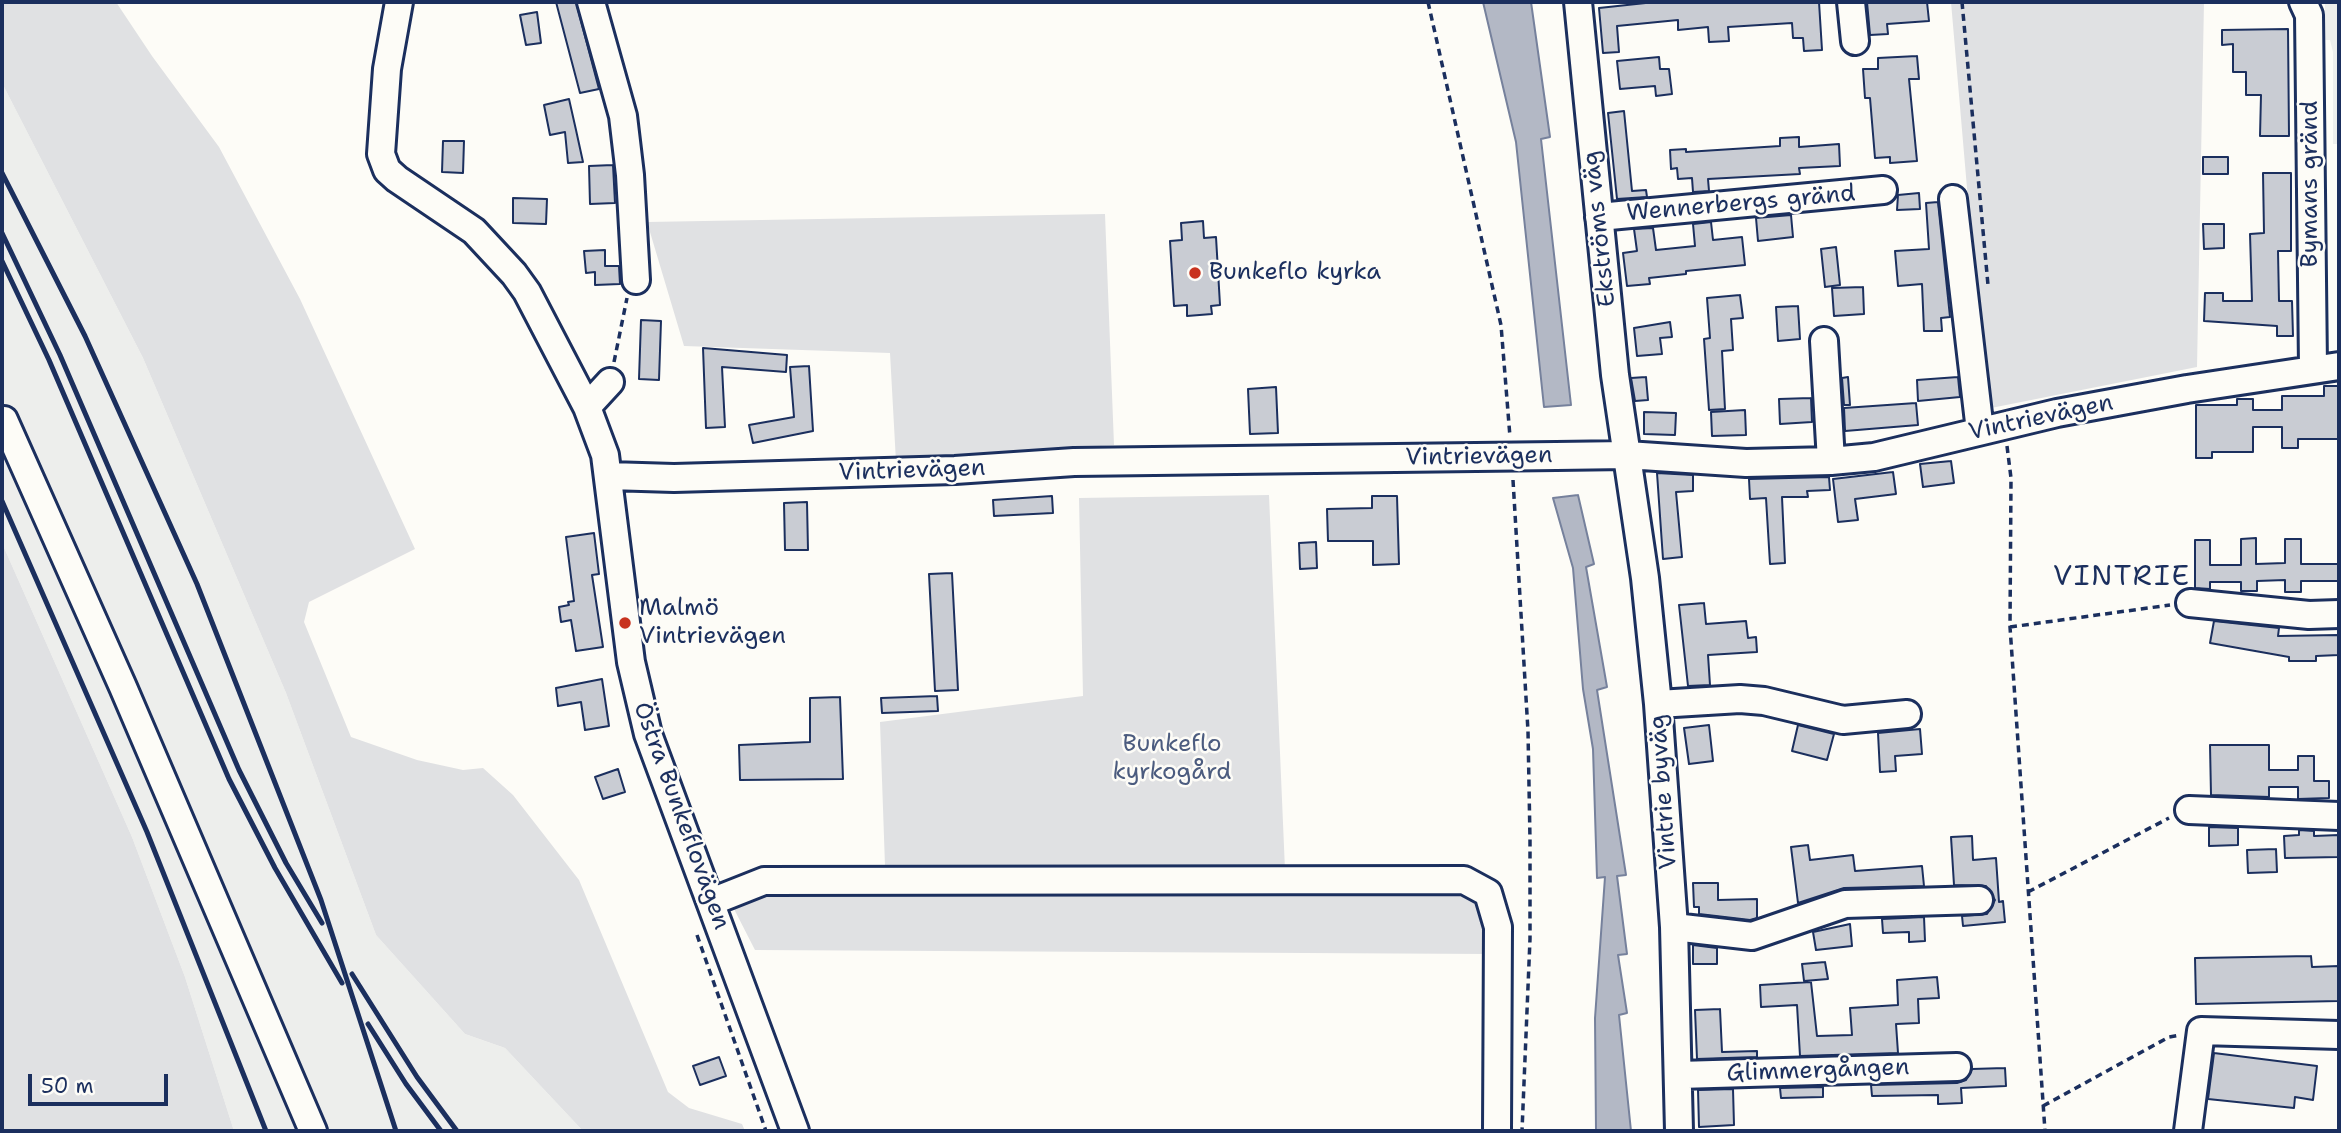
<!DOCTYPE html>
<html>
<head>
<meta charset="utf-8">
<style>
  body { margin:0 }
  #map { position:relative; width:2341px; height:1133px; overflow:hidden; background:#fdfcf7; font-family:"Shantell Sans",sans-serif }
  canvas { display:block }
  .frame { position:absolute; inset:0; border:4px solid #1b2f5e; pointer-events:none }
  .scale { position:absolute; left:28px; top:1074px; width:140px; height:32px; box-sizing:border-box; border:4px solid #1b2f5e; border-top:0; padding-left:9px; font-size:21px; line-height:24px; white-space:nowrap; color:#1b2f5e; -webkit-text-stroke:5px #fdfcf7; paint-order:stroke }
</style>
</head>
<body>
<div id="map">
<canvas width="2341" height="1133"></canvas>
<div class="frame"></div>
<div class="scale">50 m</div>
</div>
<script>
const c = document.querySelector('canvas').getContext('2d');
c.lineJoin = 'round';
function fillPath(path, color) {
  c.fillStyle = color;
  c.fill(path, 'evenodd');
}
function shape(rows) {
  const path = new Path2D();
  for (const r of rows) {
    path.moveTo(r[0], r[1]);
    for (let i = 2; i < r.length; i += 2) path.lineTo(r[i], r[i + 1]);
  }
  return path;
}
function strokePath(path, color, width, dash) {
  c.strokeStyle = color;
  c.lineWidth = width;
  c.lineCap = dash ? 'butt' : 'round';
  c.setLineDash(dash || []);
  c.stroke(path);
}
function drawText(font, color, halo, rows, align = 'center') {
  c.font = font + ' "Shantell Sans",sans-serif';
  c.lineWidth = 5;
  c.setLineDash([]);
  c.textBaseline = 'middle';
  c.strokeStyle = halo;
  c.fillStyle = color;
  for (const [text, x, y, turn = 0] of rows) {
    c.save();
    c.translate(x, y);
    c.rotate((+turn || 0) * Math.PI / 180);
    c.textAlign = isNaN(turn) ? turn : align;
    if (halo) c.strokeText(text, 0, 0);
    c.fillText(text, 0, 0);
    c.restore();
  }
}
fillPath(shape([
  [2325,2,2339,2,2339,144,2333,144,2333,52,2330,40,2325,40],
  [2,83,143,358,286,693,376,935,465,1034,505,1048,583,1131,234,1131,185,977,132,837,2,543]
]), '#edeeec');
fillPath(shape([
  [2,2,116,2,152,56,219,147,300,299,415,549,309,602,304,622,351,737,417,760,463,770,483,768,513,795,579,880,668,1092,689,1108,742,1124,745,1131,583,1131,505,1048,465,1034,376,935,286,693,143,358,2,83],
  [1951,2,2204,2,2197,367,1986,409],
  [1105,214,1114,445,896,462,890,353,684,346,647,222],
  [1269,495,1285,870,885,866,880,722,1083,696,1079,498],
  [2,543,132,837,185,977,234,1131,2,1131],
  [775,888,1456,892,1481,901,1489,954,755,950,733,907]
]), '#e0e1e3');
const water = shape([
  [1483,2,1531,2,1550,137,1541,139,1571,405,1544,407,1516,142,1483,2],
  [1578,495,1594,564,1586,567,1607,687,1597,690,1626,875,1617,876,1627,954,1618,955,1627,1013,1619,1015,1631,1131,1596,1131,1595,1018,1605,877,1597,878,1593,749,1583,689,1573,568,1553,498,1578,495]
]);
fillPath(water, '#b3b8c5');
strokePath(water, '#76819c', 2);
const building = shape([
  [556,2,576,2,599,89,580,93,556,2],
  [1655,2,1819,2,1822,50,1804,51,1803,38,1793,38,1792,23,1728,27,1729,41,1709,42,1708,27,1678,30,1678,20,1617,26,1619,52,1603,53,1599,8,1655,2],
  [1867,2,1927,2,1929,21,1887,24,1888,34,1870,35,1867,2],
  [537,12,541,43,526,45,520,15,537,12],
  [2288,29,2289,136,2260,136,2261,95,2246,95,2246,72,2233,72,2233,44,2222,45,2222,30,2288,29],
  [1917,56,1919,79,1909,79,1917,161,1890,163,1890,157,1875,158,1870,98,1865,98,1863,69,1878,69,1878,58,1917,56],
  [1659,57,1660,69,1669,69,1672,94,1656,96,1655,86,1620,89,1617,61,1659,57],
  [569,99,576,130,583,162,568,163,565,132,550,135,544,105,569,99],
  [1624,111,1632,191,1646,190,1647,197,1617,199,1608,113,1624,111],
  [1799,137,1799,147,1839,144,1840,166,1799,168,1800,174,1708,179,1709,191,1693,192,1692,178,1678,179,1677,168,1671,169,1670,150,1686,149,1686,152,1780,146,1780,138,1799,137],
  [443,141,464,141,463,173,442,172,443,141],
  [2203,157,2228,157,2228,174,2203,174,2203,157],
  [613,165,615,203,590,204,589,166,613,165],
  [2263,173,2291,173,2291,251,2278,251,2279,301,2292,301,2293,336,2277,336,2277,326,2204,321,2205,293,2223,293,2223,301,2252,301,2250,234,2264,233,2263,173],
  [1919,193,1920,209,1897,210,1898,195,1919,193],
  [513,198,547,199,546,224,513,223,513,198],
  [1938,202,1950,317,1941,318,1942,331,1924,331,1922,284,1898,286,1895,251,1929,249,1926,203,1938,202],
  [1791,215,1793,237,1758,241,1756,218,1791,215],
  [1203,221,1204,238,1216,237,1220,305,1211,306,1212,314,1187,316,1187,305,1174,306,1170,241,1182,240,1181,223,1203,221],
  [1711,222,1713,240,1742,237,1745,265,1686,271,1686,274,1649,278,1650,284,1627,286,1623,253,1637,251,1634,229,1653,228,1656,250,1695,246,1693,224,1711,222],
  [2203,224,2224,224,2224,248,2204,249,2203,224],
  [1836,247,1840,285,1825,287,1821,249,1836,247],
  [605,250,605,266,619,266,620,284,595,285,595,272,586,273,584,251,605,250],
  [1863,287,1864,314,1834,316,1832,288,1863,287],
  [1740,295,1743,318,1731,319,1733,350,1722,351,1725,409,1709,410,1704,339,1710,338,1707,298,1740,295],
  [1798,306,1800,339,1778,341,1776,307,1798,306],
  [641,320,661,321,659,380,639,379,641,320],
  [1670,322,1672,337,1660,338,1662,354,1637,356,1634,328,1670,322],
  [703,348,787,355,786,372,722,367,725,427,706,428,703,348],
  [809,366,813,431,753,443,749,425,794,417,790,367,809,366],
  [1646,377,1648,400,1635,401,1631,378,1646,377],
  [1848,377,1850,405,1844,405,1842,378,1848,377],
  [1958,377,1960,397,1918,401,1917,380,1958,377],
  [2324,386,2339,386,2339,439,2298,439,2298,448,2282,448,2282,427,2253,427,2253,452,2212,452,2212,458,2196,458,2196,405,2237,405,2237,399,2253,399,2253,410,2282,410,2282,396,2324,396,2324,386],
  [1276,387,1278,433,1250,434,1248,389,1276,387],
  [1811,398,1812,422,1780,424,1779,399,1811,398],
  [1916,403,1918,425,1845,431,1844,408,1916,403],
  [1745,410,1746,435,1712,436,1711,412,1745,410],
  [1644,412,1676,413,1675,435,1644,434,1644,412],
  [1951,461,1954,483,1923,487,1920,464,1951,461],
  [1893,472,1896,494,1855,499,1858,520,1838,522,1833,479,1893,472],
  [1657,473,1693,475,1693,491,1676,492,1682,557,1663,559,1657,473],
  [1829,477,1830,490,1807,491,1808,497,1782,497,1785,563,1770,564,1766,498,1750,499,1749,479,1829,477],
  [1052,496,1053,513,994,516,993,500,1052,496],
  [1372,496,1397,496,1399,564,1373,565,1373,541,1328,541,1327,509,1372,508,1372,496],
  [807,502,808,550,785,550,784,503,807,502],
  [594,533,599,574,592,575,603,647,576,651,571,620,561,622,559,607,569,605,568,602,574,601,566,537,594,533],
  [2256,538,2256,564,2285,563,2285,539,2301,539,2301,564,2339,564,2339,581,2301,581,2301,592,2285,592,2285,580,2257,581,2257,591,2241,591,2241,582,2210,582,2210,589,2195,588,2195,540,2210,540,2210,565,2241,565,2241,539,2256,538],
  [1316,542,1317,568,1300,569,1299,543,1316,542],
  [952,573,958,690,935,691,929,574,952,573],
  [1704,603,1706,624,1746,621,1748,638,1756,637,1757,652,1708,655,1710,685,1688,686,1679,605,1704,603],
  [2214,621,2279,628,2278,636,2339,635,2339,655,2316,656,2316,661,2289,661,2289,657,2210,643,2214,621],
  [602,679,609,726,585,730,581,702,558,706,556,688,602,679],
  [937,696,938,711,882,713,881,698,937,696],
  [840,697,843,779,740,780,739,745,810,742,810,698,840,697],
  [1709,725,1713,761,1689,764,1684,728,1709,725],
  [1798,725,1834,734,1827,760,1792,751,1798,725],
  [1920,729,1922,754,1895,756,1896,771,1880,772,1878,733,1920,729],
  [2210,745,2269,745,2269,770,2298,770,2298,756,2314,756,2314,781,2329,781,2329,798,2298,799,2298,787,2269,787,2269,797,2211,795,2210,745],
  [618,769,625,792,603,799,595,777,618,769],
  [2209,827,2238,828,2238,845,2209,846,2209,827],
  [2299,830,2314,831,2314,836,2339,835,2339,857,2285,858,2284,836,2299,835,2299,830],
  [1972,836,1973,860,1996,858,1999,902,2003,901,2005,922,1963,926,1962,916,1987,914,1995,900,1986,886,1954,885,1951,837,1972,836],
  [1808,845,1810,860,1853,855,1855,871,1922,866,1924,886,1844,888,1798,903,1791,847,1808,845],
  [2276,849,2277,872,2248,873,2247,850,2276,849],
  [1693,883,1718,883,1718,900,1757,899,1757,918,1750,920,1699,914,1699,907,1694,907,1693,883],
  [1924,917,1925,941,1909,942,1909,932,1883,933,1882,919,1924,917],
  [1850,924,1852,946,1816,950,1813,932,1850,924],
  [1693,945,1717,948,1717,964,1693,964,1693,945],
  [2311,956,2312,967,2339,966,2339,1001,2196,1004,2195,958,2311,956],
  [1825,962,1828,979,1804,981,1802,964,1825,962],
  [1937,977,1939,998,1918,999,1919,1023,1896,1024,1898,1053,1800,1056,1797,1005,1761,1007,1760,985,1811,982,1817,1036,1852,1035,1850,1008,1898,1005,1897,980,1937,977],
  [1720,1009,1722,1052,1757,1051,1757,1057,1697,1059,1695,1010,1720,1009],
  [2214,1053,2317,1066,2313,1100,2295,1097,2294,1108,2208,1099,2214,1053],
  [719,1057,726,1076,700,1085,693,1066,719,1057],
  [2005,1068,2006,1086,1961,1088,1962,1103,1938,1104,1938,1095,1872,1096,1871,1085,1957,1083,1966,1080,1972,1069,2005,1068],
  [1823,1087,1823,1097,1781,1098,1780,1088,1823,1087],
  [1733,1089,1734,1125,1699,1127,1698,1090,1733,1089]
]);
fillPath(building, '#c9ccd3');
strokePath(building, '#1b2f5e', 2);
const minor = shape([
  [399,2,387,69,381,154,387,170,397,179,474,231,514,274,527,292,587,407,605,455,631,662,648,734,795,1131],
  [591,2,623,116,630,175,636,280],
  [1578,2,1615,375,1645,578,1658,704,1674,927,1679,1131],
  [1851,2,1855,41],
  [2303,2,2309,15,2313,367],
  [1953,199,1980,431],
  [1599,217,1883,190],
  [1824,341,1831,461],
  [587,407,610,382],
  [4,420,123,687,313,1131],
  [609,476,674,478,955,470,1074,462,1556,456,1627,455,1746,463,1831,461,1874,457,2057,413,2187,389,2339,366],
  [2190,603,2309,615,2339,614],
  [1658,704,1740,699,1764,701,1843,720,1907,714],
  [2189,810,2339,816],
  [711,902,764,881,1464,880,1488,893,1498,927,1497,1131],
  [1674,927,1752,936,1845,904,1979,900],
  [1679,1075,1957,1067],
  [2188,1131,2201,1031,2339,1035]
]);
strokePath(minor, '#1b2f5e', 32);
strokePath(shape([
  [1428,2,1501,325,1510,437],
  [1962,2,1988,285],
  [614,362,627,298],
  [2007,446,2011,478,2010,627,2045,1131],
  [1513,480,1528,731,1530,840,1530,939,1522,1131],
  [2010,627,2170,605],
  [2028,892,2169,818],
  [697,935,766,1131],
  [2043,1106,2169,1037,2180,1035]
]), '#1b2f5e', 3.5, [7, 5]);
strokePath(minor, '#fdfcf7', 26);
strokePath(shape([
  [2,173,85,336,197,584,321,900,396,1131],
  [2,233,60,355,239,770,286,863,322,923],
  [2,261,49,360,229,779,275,868,342,983],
  [2,501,147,832,266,1131],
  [352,974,417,1077,457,1131],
  [368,1024,406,1084,441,1131]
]), '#1b2f5e', 5);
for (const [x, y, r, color] of [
  [1195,273,7,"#c8321e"],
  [625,623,7,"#c8321e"]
]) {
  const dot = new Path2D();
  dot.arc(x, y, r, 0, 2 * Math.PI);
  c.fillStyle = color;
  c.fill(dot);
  strokePath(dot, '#fdfcf7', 2.5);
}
drawText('24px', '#1b2f5e', '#fdfcf7', [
  ["Bymans gränd",2311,184,-90],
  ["Wennerbergs gränd",1741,204,-5],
  ["Ekströms väg",1600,229,-96],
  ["Vintrievägen",2041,418,-12],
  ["Vintrievägen",1479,457,-1],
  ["Vintrievägen",912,471,-2],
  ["Vintrie byväg",1664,792,-94],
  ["Östra Bunkeflovägen",681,816,70],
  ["Glimmergången",1818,1071,-2]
]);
drawText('24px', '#1b2f5e', '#fdfcf7', [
  ["Bunkeflo kyrka",1209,273],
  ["Malmö",639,609],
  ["Vintrievägen",639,637]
], 'left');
drawText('24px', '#4c5c7f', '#fdfcf7', [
  ["Bunkeflo",1172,745],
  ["kyrkogård",1172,773]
]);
c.letterSpacing = '2px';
drawText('28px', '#1b2f5e', '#fdfcf7', [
  ["VINTRIE",2122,578]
]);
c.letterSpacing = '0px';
</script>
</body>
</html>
